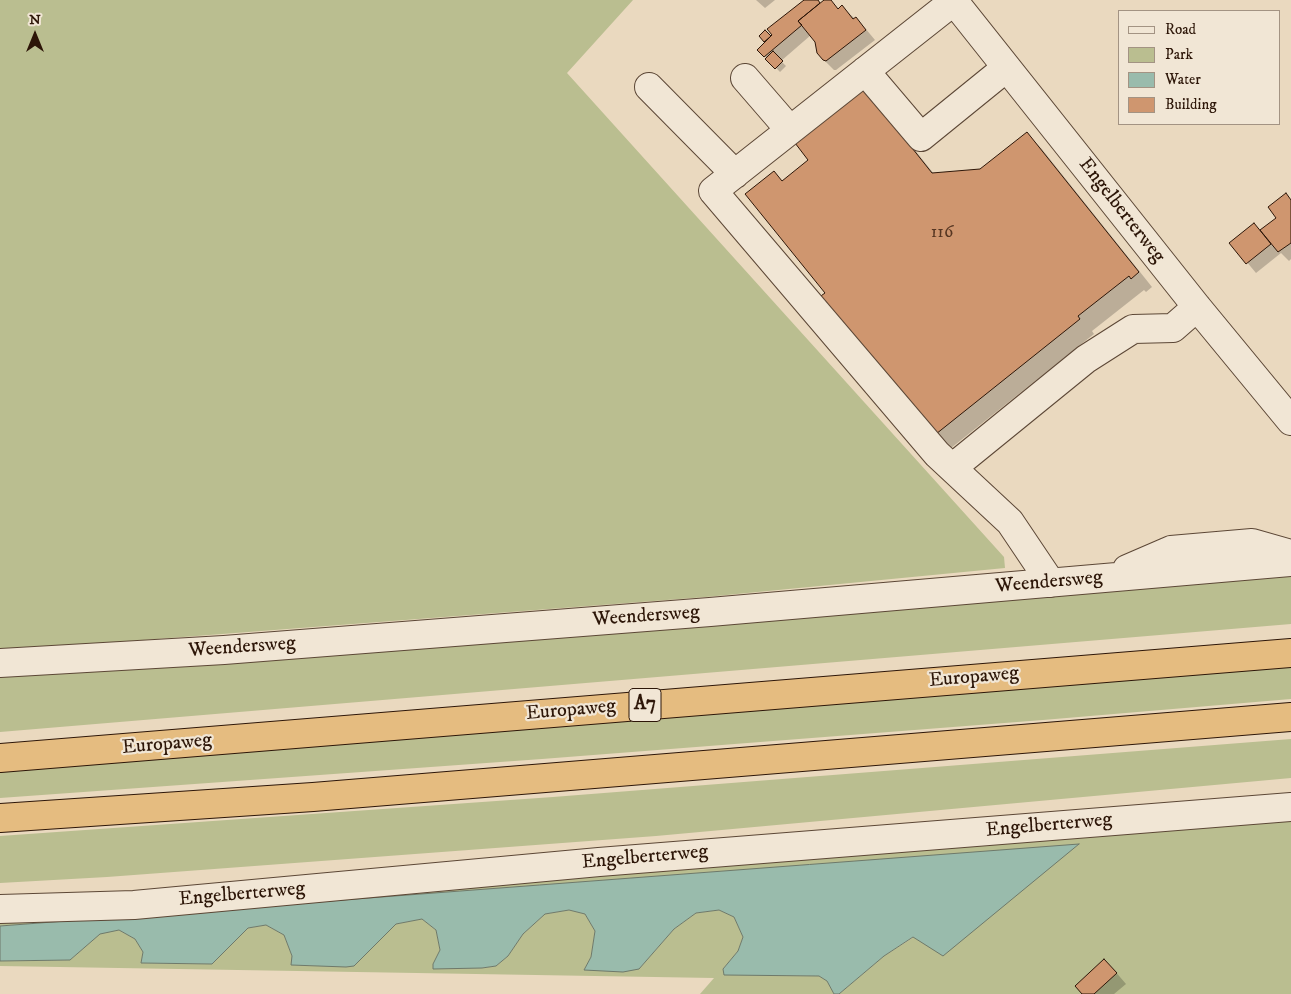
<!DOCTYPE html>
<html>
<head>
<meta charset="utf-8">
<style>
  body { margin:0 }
  #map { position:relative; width:1291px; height:994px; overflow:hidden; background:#ead9bf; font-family:"IM FELL DW Pica",serif }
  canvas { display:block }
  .legend { position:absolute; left:1118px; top:10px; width:162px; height:115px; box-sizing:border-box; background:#f1e6d5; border:1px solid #a39383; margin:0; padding:6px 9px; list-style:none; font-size:15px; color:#2d1608 }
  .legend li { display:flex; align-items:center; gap:10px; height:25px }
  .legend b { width:25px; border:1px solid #a39383 }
  .north { position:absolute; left:10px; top:10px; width:50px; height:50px; -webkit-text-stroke:4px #f1e6d5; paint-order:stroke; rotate:0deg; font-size:14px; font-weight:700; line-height:20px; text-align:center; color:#2d1608 }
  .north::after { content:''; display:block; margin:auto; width:18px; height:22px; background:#2d1608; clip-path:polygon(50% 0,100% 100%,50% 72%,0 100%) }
</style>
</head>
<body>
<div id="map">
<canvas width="1291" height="994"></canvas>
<ul class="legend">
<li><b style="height:6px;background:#f1e6d5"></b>Road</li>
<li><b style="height:14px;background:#babe90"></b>Park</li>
<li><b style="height:14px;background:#99bbac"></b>Water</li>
<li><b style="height:14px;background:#cf966f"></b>Building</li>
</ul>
<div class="north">N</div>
</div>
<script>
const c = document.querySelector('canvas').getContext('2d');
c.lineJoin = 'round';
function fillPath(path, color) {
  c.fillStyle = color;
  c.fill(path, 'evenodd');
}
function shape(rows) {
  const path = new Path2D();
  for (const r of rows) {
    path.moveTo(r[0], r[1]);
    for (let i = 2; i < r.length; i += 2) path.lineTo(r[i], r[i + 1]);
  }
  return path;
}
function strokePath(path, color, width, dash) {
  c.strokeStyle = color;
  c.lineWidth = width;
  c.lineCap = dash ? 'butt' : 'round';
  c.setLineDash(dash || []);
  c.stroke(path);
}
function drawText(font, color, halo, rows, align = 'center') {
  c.font = font + ' "IM FELL DW Pica",serif';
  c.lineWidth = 4.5;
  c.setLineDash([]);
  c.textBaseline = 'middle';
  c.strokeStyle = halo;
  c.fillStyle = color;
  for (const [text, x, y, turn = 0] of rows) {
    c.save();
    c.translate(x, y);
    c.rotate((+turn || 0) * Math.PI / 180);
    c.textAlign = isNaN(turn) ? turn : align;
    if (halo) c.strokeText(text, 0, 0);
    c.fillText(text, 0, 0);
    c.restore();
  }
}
fillPath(shape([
  [0,0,633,0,567,73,1004,557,1005,568,706,597,0,651],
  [1291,571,1291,624,0,732,0,675],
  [1291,666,1291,699,1043,720,542,759,0,798,0,768],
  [1291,739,1291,778,656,836,107,877,0,883,0,836,553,797],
  [1291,814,1291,994,839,994,884,956,914,937,1078,845,0,926,0,919,813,856,1049,840],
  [569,910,585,914,595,931,591,957,584,970,639,969,674,929,696,913,719,910,734,917,743,937,738,951,723,969,724,974,819,976,827,981,834,994,700,994,714,978,0,966,0,961,70,960,100,933,119,930,135,939,143,952,141,963,212,964,248,928,266,925,284,935,292,956,292,965,353,966,396,924,422,919,436,930,440,950,433,964,482,968,496,966,508,956,523,934,545,914]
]), '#babe90');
const water = shape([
  [1079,844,943,956,913,937,884,956,839,994,834,994,827,981,819,976,724,975,723,969,738,951,743,937,734,917,719,910,696,913,674,929,639,969,623,972,584,970,591,957,595,931,585,914,569,910,545,914,523,934,508,956,496,966,482,968,433,969,433,964,440,950,436,930,422,919,396,924,354,966,346,967,291,965,292,956,284,935,266,925,248,928,212,964,141,963,143,952,135,939,119,930,100,934,70,960,0,961,0,926,1079,844]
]);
fillPath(water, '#99bbac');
strokePath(water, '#6e796a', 1);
fillPath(shape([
  [756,0,775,0,765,8],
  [806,0,817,0,821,4,826,0,830,0,839,10,842,7,865,28,875,40,836,70,834,70,824,60,816,41,811,35,781,61,786,66,780,72,759,50,766,42,760,36,765,32,771,38],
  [875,100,934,174,981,170,1026,134,1041,148,1152,287,1146,292,1144,290,1092,331,1094,334,946,452,827,293,774,172,783,182,810,160],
  [1291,200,1291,259,1289,261,1281,253,1256,273,1231,243,1254,225,1261,231,1278,218],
  [1114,970,1126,984,1114,994,1083,994]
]), '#0003');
const building = shape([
  [804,0,818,0,820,3,798,21,802,25,764,57,757,50,772,35,767,29,804,0],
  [824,0,831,0,838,9,842,5,853,19,856,17,866,30,826,61,823,60,817,53,815,42,798,21,824,0],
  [765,30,771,36,764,42,759,36,765,30],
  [773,51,783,61,775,69,765,59,773,51],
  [861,84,932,173,980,169,1027,132,1139,272,1131,279,1129,276,1078,316,1080,319,931,438,818,298,825,293,745,194,774,171,782,181,808,160,792,139,861,84],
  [1286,193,1291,200,1291,243,1278,252,1260,230,1276,218,1268,207,1286,193],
  [1254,223,1271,244,1246,264,1229,243,1254,223],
  [1104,959,1117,973,1094,994,1082,994,1075,986,1104,959]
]);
fillPath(building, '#cf966f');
strokePath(building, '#2d1608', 1);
const minor = shape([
  [953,0,1197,307,1291,421],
  [954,1,713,191,937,454,1010,522,1051,583],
  [865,71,921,137,1006,68],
  [745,78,790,130],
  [649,87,735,174],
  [952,468,1086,359,1133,329,1173,328,1197,307],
  [1127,569,1171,550,1252,543,1291,554],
  [0,663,224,650,710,612,1291,562],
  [0,909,134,905,599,862,1291,807]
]);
const highway = shape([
  [0,758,1291,653],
  [0,818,313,797,1291,717]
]);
strokePath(minor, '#5c4736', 30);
strokePath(highway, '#2d1608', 30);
strokePath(minor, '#f1e6d5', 28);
strokePath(highway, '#e5bc80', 28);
drawText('18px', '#563622', null, [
  ["116",942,233]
]);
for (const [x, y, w] of [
  [645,705,32]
]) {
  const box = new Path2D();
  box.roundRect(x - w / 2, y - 16.5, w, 33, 4);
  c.fillStyle = '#f1e6d5';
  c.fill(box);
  strokePath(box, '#2d1608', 1);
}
drawText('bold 19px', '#2d1608', null, [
  ["A7",645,705]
]);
drawText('20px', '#2d1608', '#f1e6d5', [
  ["Engelberterweg",1121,211,52],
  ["Weendersweg",1049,583,-5],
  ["Weendersweg",646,617,-4],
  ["Weendersweg",242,648,-4],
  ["Europaweg",974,678,-5],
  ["Europaweg",571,711,-5],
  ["Europaweg",167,745,-5],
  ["Engelberterweg",1049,826,-5],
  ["Engelberterweg",645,858,-5],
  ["Engelberterweg",242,895,-5]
]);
</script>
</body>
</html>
